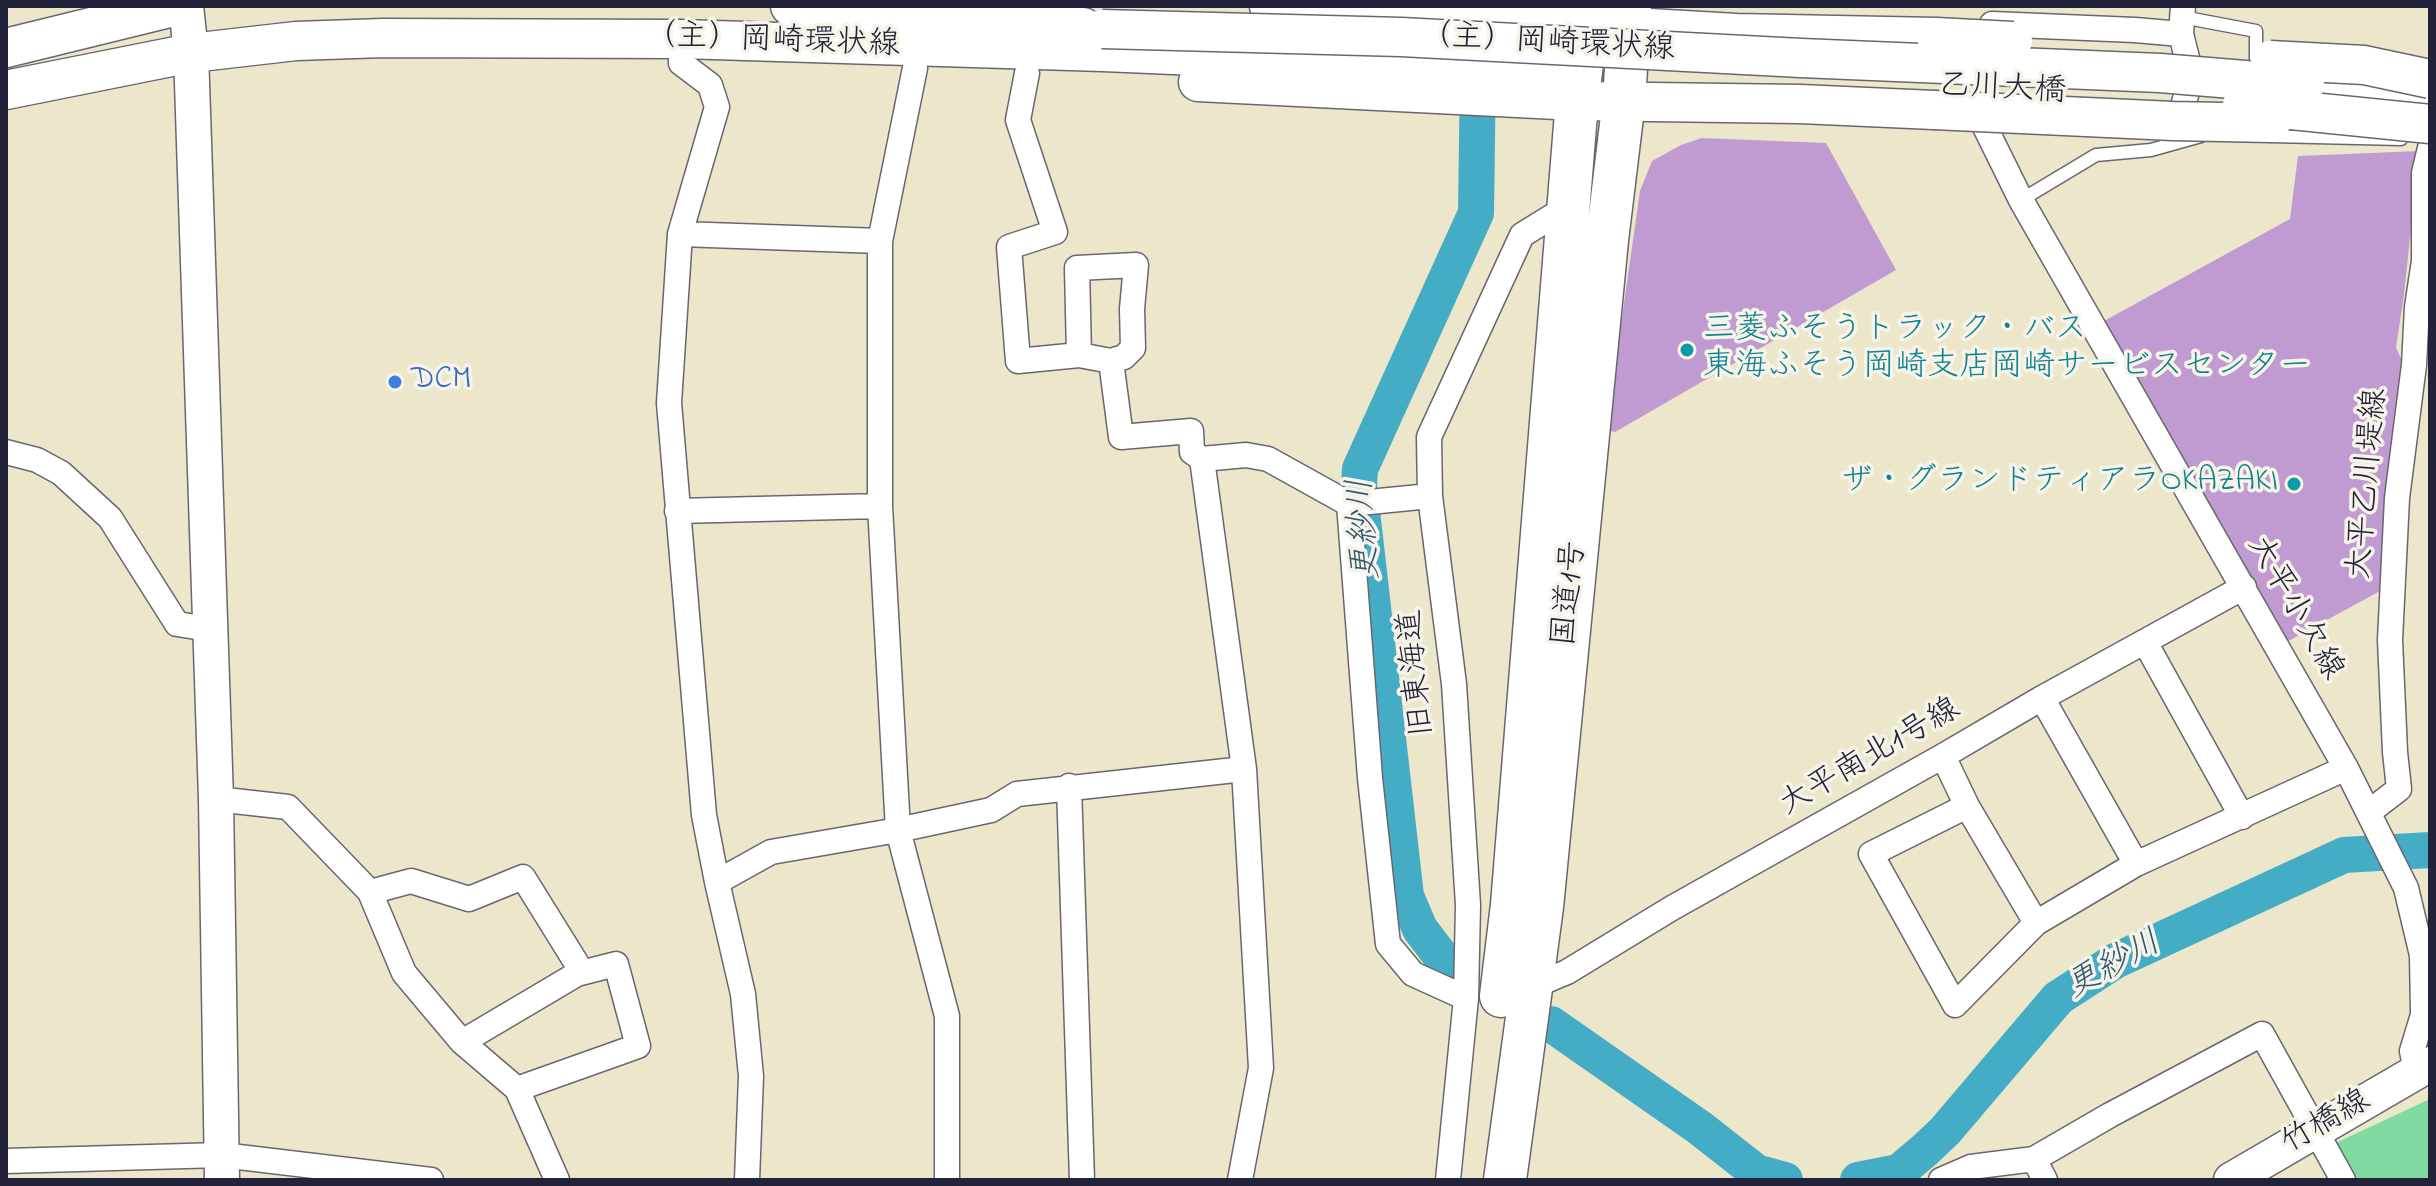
<!DOCTYPE html>
<html>
<head>
<meta charset="utf-8">
<style>
  body { margin:0 }
  #map { position:relative; width:2436px; height:1186px; overflow:hidden; background:#ece6cb; font-family:"Indie Flower",sans-serif }
  canvas { display:block }
  .frame { position:absolute; inset:0; border:8px solid #22223b; pointer-events:none }
</style>
</head>
<body>
<div id="map">
<canvas width="2436" height="1186"></canvas>
<div class="frame"></div>
</div>
<script>
const c = document.querySelector('canvas').getContext('2d');
c.lineJoin = 'round';
function fillPath(path, color) {
  c.fillStyle = color;
  c.fill(path, 'evenodd');
}
function shape(rows) {
  const path = new Path2D();
  for (const r of rows) {
    path.moveTo(r[0], r[1]);
    for (let i = 2; i < r.length; i += 2) path.lineTo(r[i], r[i + 1]);
  }
  return path;
}
function strokePath(path, color, width, dash) {
  c.strokeStyle = color;
  c.lineWidth = width;
  c.lineCap = dash ? 'butt' : 'round';
  c.setLineDash(dash || []);
  c.stroke(path);
}
function drawText(font, color, halo, rows, align = 'center') {
  c.font = font + ' "Indie Flower","Klee One",sans-serif';
  c.lineWidth = 7;
  c.setLineDash([]);
  c.textBaseline = 'middle';
  c.strokeStyle = halo;
  c.fillStyle = color;
  for (const [text, x, y, turn = 0] of rows) {
    c.save();
    c.translate(x, y);
    c.rotate((+turn || 0) * Math.PI / 180);
    c.textAlign = isNaN(turn) ? turn : align;
    if (halo) c.strokeText(text, 0, 0);
    c.fillText(text, 0, 0);
    c.restore();
  }
}
fillPath(shape([
  [2430,1099,2430,1180,2348,1180,2329,1146]
]), '#80daa1');
strokePath(shape([
  [1449,967,1420,929,1406,896,1359,485,1360,469,1476,213,1478,68],
  [1551,1024,1700,1128,1756,1172,1785,1180],
  [1858,1180,1899,1172,1926,1149,1945,1131,2058,998,2115,961,2344,855,2430,850]
]), '#45acc5', 36);
fillPath(shape([
  [1702,138,1826,143,1896,270,1615,432,1606,430,1640,191,1652,161,1681,145],
  [2419,151,2404,295,2396,347,2408,376,2380,591,2283,644,2104,321,2290,219,2298,156]
]), '#c09bd1');
const lane = shape([
  [2182,17,2256,31,2256,64],
  [2271,136,2401,139],
  [2021,200,2096,155,2151,150,2201,136]
]);
const street = shape([
  [1992,24,2135,30,2181,34],
  [681,39,681,63,710,85,717,107,680,234,669,403,704,815,717,882,743,994,751,1076,747,1180],
  [915,68,880,241,880,506,898,830,947,1016,947,1180],
  [1027,73,1018,120,1055,232,1009,247,1018,361,1079,355,1111,361,1124,357,1133,348,1132,309,1136,265,1077,268,1079,355],
  [1985,127,2021,200,2346,768,2406,888,2422,955,2423,1015,2412,1051,2416,1072],
  [2166,127,2177,118,2182,110,2188,88,2189,66,2181,34,2183,6],
  [680,234,880,241],
  [1111,361,1121,437,1191,431,1192,452,1202,459],
  [6,452,37,460,61,473,110,518,177,624,209,629],
  [1349,504,1370,778,1388,944,1413,974,1466,998],
  [677,511,880,506],
  [2145,642,2242,817],
  [2042,698,2136,864],
  [1943,756,1967,806,2036,923],
  [1069,786,1082,1180],
  [216,799,288,807,370,892,404,973,462,1042,517,1089,557,1180],
  [1967,806,1871,854,1955,1005,2036,923,2136,864,2346,768],
  [2369,812,2399,789,2395,752,2390,640,2397,498,2414,365,2417,307,2424,261,2424,173,2430,148],
  [717,882,771,852,898,830,991,810,1017,794,1244,769],
  [370,892,411,881,469,899,523,877,582,972],
  [1531,987,1567,972,1672,908,1943,756,2042,698,2244,587],
  [462,1042,577,974,616,964,638,1046,517,1089],
  [2034,1159,2110,1115,2262,1034,2343,1180],
  [6,1161,222,1155,431,1180],
  [1240,1180,1261,1068,1244,769,1202,459,1246,455,1268,459,1349,504,1430,496],
  [1448,1180,1466,998,1468,905,1454,684,1430,496,1429,437,1522,235,1569,206],
  [1941,1180,1971,1167,2034,1159,2045,1180]
]);
const secondary = shape([
  [186,6,191,53,216,799,222,1180],
  [2231,1180,2430,1064]
]);
const primary = shape([
  [790,6,1083,27],
  [1269,6,1736,33,1936,37],
  [6,48,177,6],
  [1198,82,1577,101,1800,104,1934,110],
  [2305,85,2430,90],
  [6,90,191,53,296,41,383,38,681,39,1103,52,1573,72]
]);
const highway = shape([
  [1501,996,1512,905,1577,101,1590,6],
  [1505,1180,1542,907,1607,240,1624,100,1630,6]
]);
strokePath(lane, '#69676d', 15);
strokePath(street, '#69676d', 27);
strokePath(secondary, '#69676d', 37);
strokePath(primary, '#69676d', 41);
strokePath(highway, '#69676d', 45);
strokePath(lane, '#fff', 12);
strokePath(street, '#fff', 24);
strokePath(secondary, '#fff', 34);
strokePath(primary, '#fff', 38);
strokePath(highway, '#fff', 42);
const primaryBridge = shape([
  [1102,29,1401,37,1801,58,2160,73,2305,85],
  [1936,37,2013,41],
  [2270,60,2364,65,2430,79],
  [2242,105,2430,124],
  [1934,110,2173,121,2271,123]
]);
strokePath(primaryBridge, '#69676d', 41, []);
strokePath(primaryBridge, '#fff', 38);
for (const [x, y, r, color] of [
  [1687,350,8,"#0f9aa8"],
  [395,382,8,"#3f7fe0"],
  [2294,484,8,"#0f9aa8"]
]) {
  const dot = new Path2D();
  dot.arc(x, y, r, 0, 2 * Math.PI);
  c.fillStyle = color;
  c.fill(dot);
  strokePath(dot, '#f7f3e8', 3);
}
drawText('32px', '#22223b', '#f7f3e8', [
  ["（主）岡崎環状線",772,43,2],
  ["（主）岡崎環状線",1547,45,3],
  ["乙川大橋",2002,91,3],
  ["大平乙川堤線",2370,484,-85],
  ["国道1号",1572,594,-84],
  ["大平小欠線",2293,609,60],
  ["旧東海道",1419,673,-96],
  ["大平南北1号線",1871,759,-30],
  ["竹橋線",2327,1124,-30]
]);
drawText('32px', '#0d838f', '#f7f3e8', [
  ["三菱ふそうトラック・バス",1703,332],
  ["東海ふそう岡崎支店岡崎サービスセンター",1703,369],
  ["ザ・グランドティアラOKAZAKI",2278,484,"right"]
], 'left');
drawText('32px', '#366cbe', '#f7f3e8', [
  ["DCM",411,382]
], 'left');
drawText('italic 34px', '#305972', '#f7f3e8', [
  ["更紗川",1367,529,-94],
  ["更紗川",2115,967,-29]
]);
</script>
</body>
</html>
